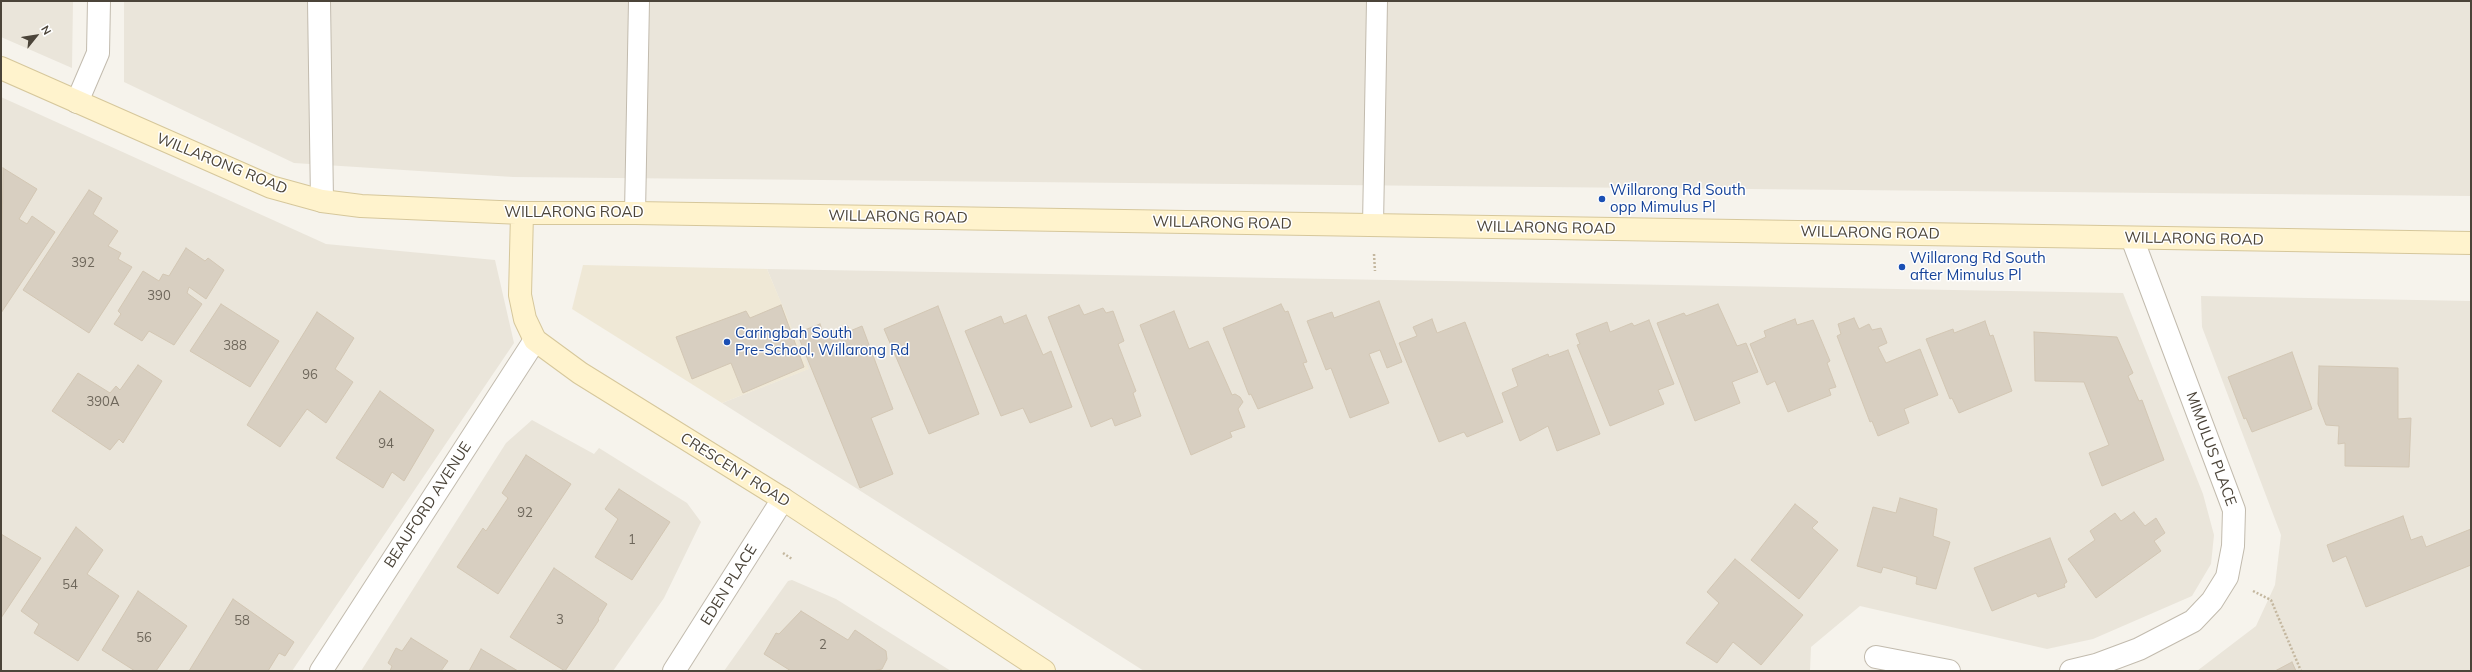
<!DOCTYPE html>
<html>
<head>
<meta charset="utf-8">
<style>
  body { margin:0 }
  #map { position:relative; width:2472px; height:672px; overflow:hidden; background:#f6f3ec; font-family:Mulish,sans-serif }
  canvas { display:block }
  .frame { position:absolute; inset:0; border:2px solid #4b4439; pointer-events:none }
  .north { position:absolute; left:16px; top:16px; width:40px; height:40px; -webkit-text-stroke:3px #fff; paint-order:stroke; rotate:60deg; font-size:11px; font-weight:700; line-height:16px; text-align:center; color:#4b4439 }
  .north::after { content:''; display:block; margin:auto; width:14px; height:18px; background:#4b4439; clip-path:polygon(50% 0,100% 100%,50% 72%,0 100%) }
</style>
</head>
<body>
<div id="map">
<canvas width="2472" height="672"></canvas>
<div class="frame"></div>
<div class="north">N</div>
</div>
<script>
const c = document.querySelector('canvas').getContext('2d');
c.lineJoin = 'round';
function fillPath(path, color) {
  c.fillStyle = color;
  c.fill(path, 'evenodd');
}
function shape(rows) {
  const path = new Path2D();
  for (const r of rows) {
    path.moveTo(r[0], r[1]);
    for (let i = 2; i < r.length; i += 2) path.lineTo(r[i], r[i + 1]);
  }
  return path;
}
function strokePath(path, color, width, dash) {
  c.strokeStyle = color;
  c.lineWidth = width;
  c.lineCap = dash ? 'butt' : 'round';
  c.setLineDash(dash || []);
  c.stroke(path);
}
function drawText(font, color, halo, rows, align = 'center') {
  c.font = font + ' Mulish,sans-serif';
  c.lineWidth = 3;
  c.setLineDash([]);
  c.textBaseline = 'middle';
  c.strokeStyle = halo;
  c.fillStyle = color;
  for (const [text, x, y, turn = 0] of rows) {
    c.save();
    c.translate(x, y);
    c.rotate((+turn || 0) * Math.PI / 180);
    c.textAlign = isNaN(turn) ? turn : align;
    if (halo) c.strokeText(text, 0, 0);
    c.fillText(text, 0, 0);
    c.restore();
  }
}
fillPath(shape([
  [1,1,73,1,72,68,1,37],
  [124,1,2471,1,2471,196,513,177,294,163,124,82],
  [1,97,326,244,495,260,514,343,292,671,1,671],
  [767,269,2123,293,2203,494,2214,535,2211,564,2192,596,2093,639,2047,649,1860,606,1811,647,1810,671,1144,671,722,403,808,369],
  [2201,296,2471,301,2471,671,2197,671,2256,626,2275,585,2281,535,2202,327],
  [532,420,594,454,599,448,687,503,701,522,664,598,613,671,361,671,506,443],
  [792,580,836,599,951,671,724,671,788,581]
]), '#eae5da');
fillPath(shape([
  [583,265,767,269,809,369,722,403,572,309]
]), '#efe8d6');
const building = shape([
  [3,168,37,189,19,219,27,224,32,216,55,232,1,313,3,168],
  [89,190,102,198,93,214,118,231,108,246,121,253,118,259,132,267,89,333,23,290,89,190],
  [186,248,205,261,208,258,224,270,206,299,189,287,187,293,202,304,174,345,149,331,142,341,114,324,121,314,118,311,143,271,159,281,163,274,169,276,186,248],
  [1379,301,1402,362,1387,368,1380,350,1369,354,1389,403,1350,418,1331,368,1326,370,1307,321,1332,312,1334,318,1379,301],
  [221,304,279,341,250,387,190,351,221,304],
  [1281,304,1285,312,1288,311,1307,362,1303,363,1313,388,1258,409,1251,394,1249,395,1223,328,1281,304],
  [1718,304,1737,346,1746,343,1758,372,1732,382,1740,403,1695,421,1657,323,1684,313,1686,316,1718,304],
  [781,305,804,367,743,393,731,363,692,379,676,337,746,311,750,318,781,305],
  [1079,305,1084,315,1103,308,1106,313,1113,311,1124,341,1118,344,1136,391,1133,393,1141,416,1115,426,1112,418,1091,427,1048,317,1079,305],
  [938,306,979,414,929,434,884,329,938,306],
  [1174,311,1189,349,1208,341,1232,395,1235,394,1240,397,1243,402,1238,409,1245,427,1230,432,1232,437,1191,455,1140,325,1174,311],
  [317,312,354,338,335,369,353,382,326,423,307,409,280,447,247,425,317,312],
  [1026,315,1043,355,1051,351,1072,407,1030,423,1023,408,1001,416,965,331,1001,316,1004,324,1026,315],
  [1854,318,1859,329,1869,324,1872,330,1881,328,1887,343,1878,347,1886,363,1920,349,1938,395,1904,409,1909,423,1878,436,1872,421,1870,422,1837,336,1841,334,1838,324,1854,318],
  [1432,319,1437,333,1465,322,1503,422,1467,437,1464,432,1439,442,1399,343,1417,336,1413,327,1432,319],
  [1795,319,1797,325,1813,320,1830,361,1827,363,1836,387,1829,389,1831,395,1788,412,1775,381,1767,385,1750,344,1766,337,1764,331,1795,319],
  [1649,320,1674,384,1658,390,1664,404,1610,426,1577,345,1580,344,1576,334,1607,322,1610,332,1632,323,1634,326,1649,320],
  [1985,321,1990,336,1993,335,2012,391,1959,413,1952,398,1950,399,1926,339,1953,329,1954,333,1985,321],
  [820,324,824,335,847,325,850,331,862,326,893,409,871,418,893,474,860,488,797,333,820,324],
  [2034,332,2117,337,2133,373,2128,376,2139,401,2142,400,2164,460,2102,486,2089,453,2109,445,2084,382,2035,381,2034,332],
  [1568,350,1600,434,1557,451,1548,426,1520,441,1502,393,1518,386,1512,369,1548,354,1549,357,1568,350],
  [2292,352,2312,409,2252,432,2246,418,2244,419,2228,377,2292,352],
  [138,365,162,381,123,443,119,439,110,450,52,411,78,373,110,393,116,386,120,390,138,365],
  [2319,366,2398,368,2398,419,2411,418,2409,467,2345,466,2345,443,2338,444,2339,426,2326,425,2318,404,2319,366],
  [380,391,434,430,404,481,392,472,383,488,336,458,380,391],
  [526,455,571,484,498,594,457,567,483,528,486,531,508,498,502,493,526,455],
  [619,489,670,522,632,580,595,557,618,519,605,509,619,489],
  [1900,498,1937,509,1933,536,1950,542,1936,589,1916,584,1917,577,1883,567,1881,573,1857,566,1873,507,1896,513,1900,498],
  [1795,504,1818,522,1812,528,1838,550,1799,599,1751,560,1795,504],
  [2134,512,2145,526,2156,518,2165,533,2154,541,2161,551,2096,598,2068,559,2095,540,2090,531,2115,513,2121,521,2134,512],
  [2403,516,2411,540,2422,536,2426,547,2471,529,2471,565,2366,607,2346,556,2333,562,2327,545,2403,516],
  [76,527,103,550,87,574,119,596,78,661,34,633,39,624,21,611,76,527],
  [1,534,41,558,1,618,1,534],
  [2050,538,2067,582,2064,584,2065,587,2038,597,2036,593,1992,611,1974,568,2050,538],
  [1735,559,1803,615,1761,665,1733,642,1717,663,1686,643,1719,603,1707,592,1735,559],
  [554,568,607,604,598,619,599,620,565,671,510,637,554,568],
  [138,591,187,626,156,671,135,671,102,650,138,591],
  [233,599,294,642,285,656,279,653,268,671,189,671,233,599],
  [801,611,848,640,855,630,886,651,887,659,882,669,873,671,791,671,764,654,776,633,779,634,801,611],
  [411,638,448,661,441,671,390,671,392,666,388,663,396,648,402,651,411,638],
  [481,649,518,671,469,671,481,649],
  [2292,662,2296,671,2275,671,2292,662]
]);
fillPath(building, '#d8cfc1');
strokePath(building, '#d3c7b4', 1);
const lane = shape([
  [635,213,639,1],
  [1373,225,1377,1]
]);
const street = shape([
  [319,1,322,201],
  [77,102,98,53,99,1],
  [1876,657,1949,671],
  [321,671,535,340],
  [674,671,783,499],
  [2071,671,2096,665,2139,649,2193,621,2212,601,2227,577,2233,546,2234,510,2132,238]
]);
const secondary = shape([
  [1,68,271,187,322,201,361,206,522,213,635,213,2471,243],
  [522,213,520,295,525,319,535,340,580,373,783,499,1044,671]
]);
strokePath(lane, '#c2bbae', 22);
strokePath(street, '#c2bbae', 24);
strokePath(secondary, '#d6c79b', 24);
strokePath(shape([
  [1374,254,1375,271],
  [783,553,792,559],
  [2253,591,2271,600,2301,671]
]), '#c4b79f', 2.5, [2, 2]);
strokePath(lane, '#fff', 20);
strokePath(street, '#fff', 22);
strokePath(secondary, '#fff3cd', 22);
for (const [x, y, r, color] of [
  [1602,199,4,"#1a4fb4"],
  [1902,267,4,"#1a4fb4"],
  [727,342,4,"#1a4fb4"]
]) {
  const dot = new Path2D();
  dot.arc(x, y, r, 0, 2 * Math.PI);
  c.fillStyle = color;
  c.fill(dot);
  strokePath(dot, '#fff', 1.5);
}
drawText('13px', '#6e675b', null, [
  ["392",83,263],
  ["390",159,296],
  ["388",235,346],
  ["96",310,375],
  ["390A",103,402],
  ["94",386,444],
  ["92",525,513],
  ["1",632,540],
  ["54",70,585],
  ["3",560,620],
  ["58",242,621],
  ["56",144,638],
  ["2",823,645]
]);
drawText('15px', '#4b4439', '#fff', [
  ["WILLARONG ROAD",222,164,22],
  ["WILLARONG ROAD",574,212],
  ["WILLARONG ROAD",898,217,1],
  ["WILLARONG ROAD",1222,223,1],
  ["WILLARONG ROAD",1546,228,1],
  ["WILLARONG ROAD",1870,233,1],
  ["WILLARONG ROAD",2194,239,1],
  ["MIMULUS PLACE",2211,449,70],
  ["CRESCENT ROAD",735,470,32],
  ["BEAUFORD AVENUE",428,505,-57],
  ["EDEN PLACE",729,585,-58]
]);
drawText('15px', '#164399', '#fff', [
  ["Willarong Rd South",1610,190],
  ["opp Mimulus Pl",1610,207],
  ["Willarong Rd South",1910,258],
  ["after Mimulus Pl",1910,275],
  ["Caringbah South",735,333],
  ["Pre-School, Willarong Rd",735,350]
], 'left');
</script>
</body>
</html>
